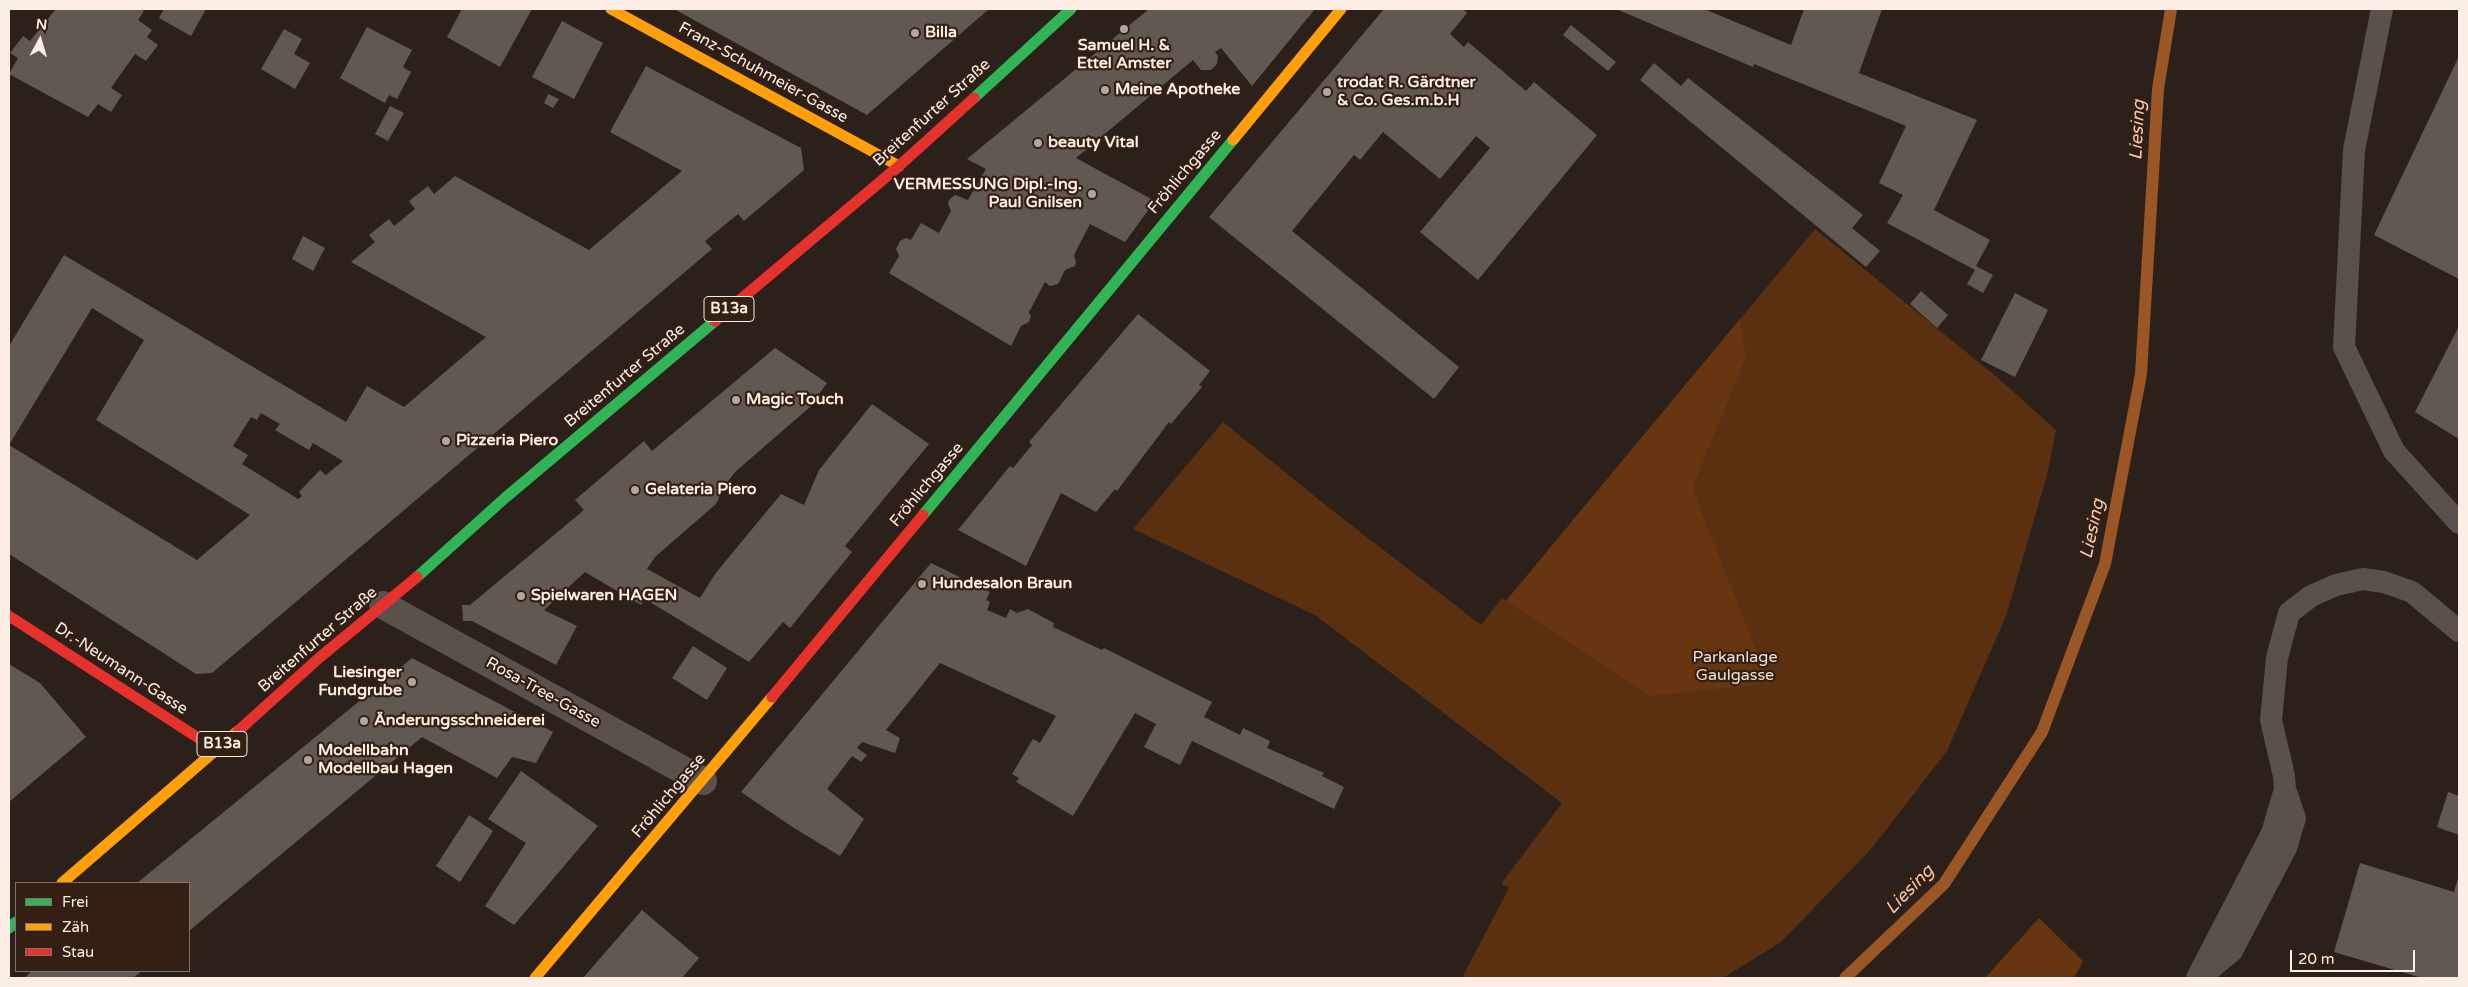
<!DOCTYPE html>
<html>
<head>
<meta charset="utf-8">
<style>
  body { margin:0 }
  #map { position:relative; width:2468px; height:987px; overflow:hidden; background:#2c211a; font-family:"Varela Round",sans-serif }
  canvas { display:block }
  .frame { position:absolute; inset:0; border:10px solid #fceee5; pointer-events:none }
  .legend { position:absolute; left:15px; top:882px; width:175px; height:90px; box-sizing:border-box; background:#331f13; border:1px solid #837267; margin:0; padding:6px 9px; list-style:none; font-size:15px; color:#fceee5 }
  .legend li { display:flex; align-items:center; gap:10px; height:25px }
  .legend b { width:25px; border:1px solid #837267 }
  .north { position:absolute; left:15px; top:15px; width:50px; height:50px; -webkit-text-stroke:4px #331f13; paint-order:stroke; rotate:6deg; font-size:14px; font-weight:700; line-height:20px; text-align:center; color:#fceee5 }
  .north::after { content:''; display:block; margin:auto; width:18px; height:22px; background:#fceee5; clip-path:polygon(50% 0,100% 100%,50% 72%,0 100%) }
  .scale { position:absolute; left:2290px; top:950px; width:125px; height:22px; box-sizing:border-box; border:2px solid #fceee5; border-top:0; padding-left:6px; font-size:15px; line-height:18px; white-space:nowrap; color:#fceee5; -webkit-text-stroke:4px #331f13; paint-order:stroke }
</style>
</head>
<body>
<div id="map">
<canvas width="2468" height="987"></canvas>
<div class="frame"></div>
<ul class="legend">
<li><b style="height:6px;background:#30b455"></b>Frei</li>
<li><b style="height:6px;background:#ff9f0a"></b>Zäh</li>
<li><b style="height:6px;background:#e5322d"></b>Stau</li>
</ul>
<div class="north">N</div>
<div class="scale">20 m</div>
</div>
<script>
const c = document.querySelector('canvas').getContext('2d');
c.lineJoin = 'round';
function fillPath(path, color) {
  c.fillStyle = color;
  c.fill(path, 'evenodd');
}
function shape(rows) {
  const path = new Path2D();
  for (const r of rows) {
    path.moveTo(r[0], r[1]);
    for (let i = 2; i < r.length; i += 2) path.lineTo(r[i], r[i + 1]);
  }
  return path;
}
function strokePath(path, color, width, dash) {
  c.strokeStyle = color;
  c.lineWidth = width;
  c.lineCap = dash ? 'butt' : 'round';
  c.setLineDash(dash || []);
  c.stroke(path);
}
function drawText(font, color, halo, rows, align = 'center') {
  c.font = font + ' "Varela Round",sans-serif';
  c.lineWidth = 4.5;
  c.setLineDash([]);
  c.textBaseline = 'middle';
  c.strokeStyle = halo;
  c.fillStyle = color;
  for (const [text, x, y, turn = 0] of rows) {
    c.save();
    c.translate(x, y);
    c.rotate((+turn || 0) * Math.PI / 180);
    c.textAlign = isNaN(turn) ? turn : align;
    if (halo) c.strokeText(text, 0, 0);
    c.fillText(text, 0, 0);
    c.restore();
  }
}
fillPath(shape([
  [1815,229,1998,378,2056,430,2047,475,2006,616,1947,751,1872,848,1781,942,1723,978,1462,978,1509,888,1501,884,1562,803,1315,615,1133,529,1223,422,1333,511,1481,625,1502,598,1506,601]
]), '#5a3011');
fillPath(shape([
  [1740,319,1746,357,1692,488,1769,683,1651,696,1506,601],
  [2039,918,2083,961,2074,978,1985,978]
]), '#673611');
strokePath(shape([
  [1845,978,1944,884,2042,732,2105,564,2141,374,2158,89,2171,9]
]), '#9b5626', 12);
fillPath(shape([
  [53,9,140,9,144,11,138,20,152,30,147,37,158,45,146,61,135,54,111,88,122,95,111,112,98,104,88,117,9,74,18,58,10,53,23,36,30,41,55,10],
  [164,9,206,9,191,36,159,18],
  [462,9,532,9,500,67,447,37],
  [674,9,989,9,867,115],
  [1149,9,1315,9,1252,86,1221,48,1215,52,1218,56,1217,64,1211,70,1201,70,1193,60,1076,158,1155,201,1125,242,1090,224,1074,255,1076,262,1075,266,1065,270,1058,284,1050,286,1045,282,1029,312,1031,316,1029,322,1021,326,1011,346,889,273,899,256,896,249,900,241,906,238,911,240,921,223,939,233,951,211,948,204,949,200,955,195,968,200,986,169,967,159],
  [1384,9,1463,9,1467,13,1450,34,1464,47,1468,42,1526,91,1534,82,1597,135,1478,280,1420,232,1490,148,1476,136,1440,179,1383,132,1360,160,1354,155,1292,231,1459,367,1434,399,1209,217],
  [1616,9,1704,9,1791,45,1804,9,1882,9,1859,73,1977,120,1934,210,1990,240,1976,266,1993,275,1983,293,1967,284,1975,270,1887,223,1903,195,1879,183,1906,126,1754,64,1753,67],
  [562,21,603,43,574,99,532,77],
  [1571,25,1616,62,1608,71,1563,35],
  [367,27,412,50,403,67,411,72,397,99,389,95,385,103,340,78],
  [284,29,302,39,294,54,310,63,295,89,261,69],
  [2459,56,2459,279,2374,235],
  [1654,63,1681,86,1688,78,1863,215,1852,228,1880,251,1866,267,1640,80],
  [646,66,801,148,804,170,744,221,738,214,705,241,712,249,212,673,196,674,9,554,9,445,197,560,250,515,96,420,144,340,92,308,9,445,9,346,64,255,346,422,367,386,404,407,486,337,351,262,375,242,369,235,389,219,394,226,415,209,409,201,428,186,434,194,455,176,589,250,682,171,610,132],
  [261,413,280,424,275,430,309,450,313,443,343,461,326,475,320,470,299,492,302,496,298,499,242,464,248,455,233,446,251,417,257,420],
  [548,94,559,99,553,108,544,103],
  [390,106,404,113,388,141,375,134],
  [303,236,325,248,313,271,292,259],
  [1921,291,1948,315,1937,328,1910,304],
  [2015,293,2048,310,2015,377,1981,360],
  [1138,314,1210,371,1199,385,1202,387,1171,424,1169,422,1117,491,1115,489,1096,512,1061,493,1026,566,958,530,1010,466,1013,468,1032,445,1029,442],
  [2459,326,2459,439,2415,412],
  [775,348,827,383,810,407,735,472,725,485,716,504,655,557,647,569,700,598,715,574,781,494,804,505,819,470,872,404,929,444,845,546,852,552,790,628,783,622,749,662,645,599,641,605,585,572,544,610,577,626,556,665,472,621,463,621,462,605,470,605,584,510,575,500,644,441,652,451],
  [931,563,990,592,986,600,990,602,987,610,1006,618,1010,609,1017,613,1028,609,1054,623,1053,627,1102,650,1104,648,1212,702,1204,717,1240,735,1243,728,1270,741,1267,748,1324,773,1322,776,1344,787,1334,809,1192,741,1180,765,1144,747,1156,724,1135,713,1073,816,1016,782,1019,778,1012,774,1033,739,1040,743,1056,716,940,663,886,730,900,738,895,753,862,742,857,748,867,755,861,762,852,756,827,789,864,819,840,856,794,828,741,792],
  [693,646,727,668,707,700,672,678],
  [412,658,553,732,536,763,512,757,497,778,422,737,189,931,189,883,137,883],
  [9,664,40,683,86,737,9,802],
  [521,771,598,826,514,925,485,906,526,843,488,819],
  [2448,792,2459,796,2459,835,2437,827],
  [469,815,493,831,460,882,436,866],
  [2360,863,2454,892,2459,875,2459,978,2422,978,2334,952],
  [642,910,699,958,682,978,583,978],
  [32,971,142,971,133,978,24,978]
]), '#625852');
strokePath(shape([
  [2382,9,2354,150,2344,347,2394,451,2459,523],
  [2204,974,2232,951,2286,848,2295,818,2285,789],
  [2197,978,2272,833,2285,789,2284,776,2271,720,2277,658,2289,613,2311,596,2336,585,2363,579,2384,582,2412,592,2459,631]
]), '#5a504c', 22);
strokePath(shape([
  [383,605,703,781]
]), '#5a504c', 28);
strokePath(shape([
  [974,98,1071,9],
  [923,515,1233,140],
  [417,577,505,498,715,321],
  [9,928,16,922]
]), '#30b455', 11);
strokePath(shape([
  [611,9,899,166],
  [1233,140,1341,9],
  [62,883,238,731],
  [535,978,772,697]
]), '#ff9f0a', 11);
strokePath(shape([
  [715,321,899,166,974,98],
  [9,616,217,750],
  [772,697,923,515],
  [238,731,319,658,417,577]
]), '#e5322d', 11);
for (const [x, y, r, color] of [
  [1124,29,5,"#b3a69e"],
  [915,33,5,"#b3a69e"],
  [1105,90,5,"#b3a69e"],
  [1327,92,5,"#b3a69e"],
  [1038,143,5,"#b3a69e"],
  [1092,194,5,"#b3a69e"],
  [736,400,5,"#b3a69e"],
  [446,441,5,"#b3a69e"],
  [635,490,5,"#b3a69e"],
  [922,584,5,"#b3a69e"],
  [521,596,5,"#b3a69e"],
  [412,682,5,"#b3a69e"],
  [364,721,5,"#b3a69e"],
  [308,760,5,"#b3a69e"]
]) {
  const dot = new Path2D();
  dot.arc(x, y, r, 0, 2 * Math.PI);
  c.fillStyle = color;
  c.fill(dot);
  strokePath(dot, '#331f13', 2);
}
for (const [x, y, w] of [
  [729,309,50],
  [222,744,50]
]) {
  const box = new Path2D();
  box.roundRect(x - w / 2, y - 12.5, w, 25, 4);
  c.fillStyle = '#331f13';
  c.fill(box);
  strokePath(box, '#fceee5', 1);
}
drawText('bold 15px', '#fceee5', null, [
  ["B13a",729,309],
  ["B13a",222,744]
]);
drawText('bold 16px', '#fceee5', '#331f13', [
  ["Billa",925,33],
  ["Samuel H. &",1124,46,"center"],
  ["Ettel Amster",1124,64,"center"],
  ["trodat R. Gärdtner",1337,83],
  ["& Co. Ges.m.b.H",1337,101],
  ["Meine Apotheke",1115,90],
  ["beauty Vital",1048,143],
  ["VERMESSUNG Dipl.-Ing.",1082,185,"right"],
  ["Paul Gnilsen",1082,203,"right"],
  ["Magic Touch",746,400],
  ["Pizzeria Piero",456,441],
  ["Gelateria Piero",645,490],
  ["Hundesalon Braun",932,584],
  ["Spielwaren HAGEN",531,596],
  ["Liesinger",402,673,"right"],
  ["Fundgrube",402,691,"right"],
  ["Änderungsschneiderei",374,721],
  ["Modellbahn",318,751],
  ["Modellbau Hagen",318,769]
], 'left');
drawText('16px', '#fceee5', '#331f13', [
  ["Franz-Schuhmeier-Gasse",763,73,29],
  ["Breitenfurter Straße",932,113,-42],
  ["Fröhlichgasse",1185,172,-50],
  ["Breitenfurter Straße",625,376,-40],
  ["Fröhlichgasse",927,485,-50],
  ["Breitenfurter Straße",318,640,-41],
  ["Dr.-Neumann-Gasse",121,669,33],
  ["Rosa-Tree-Gasse",543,693,29],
  ["Fröhlichgasse",669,796,-50]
]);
drawText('16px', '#f4dfd2', '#331f13', [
  ["Parkanlage",1735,658],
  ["Gaulgasse",1735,676]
]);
drawText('italic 18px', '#f3c9b0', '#331f13', [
  ["Liesing",2138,130,-87],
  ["Liesing",2093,529,-78],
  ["Liesing",1910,890,-46]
]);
</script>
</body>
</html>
